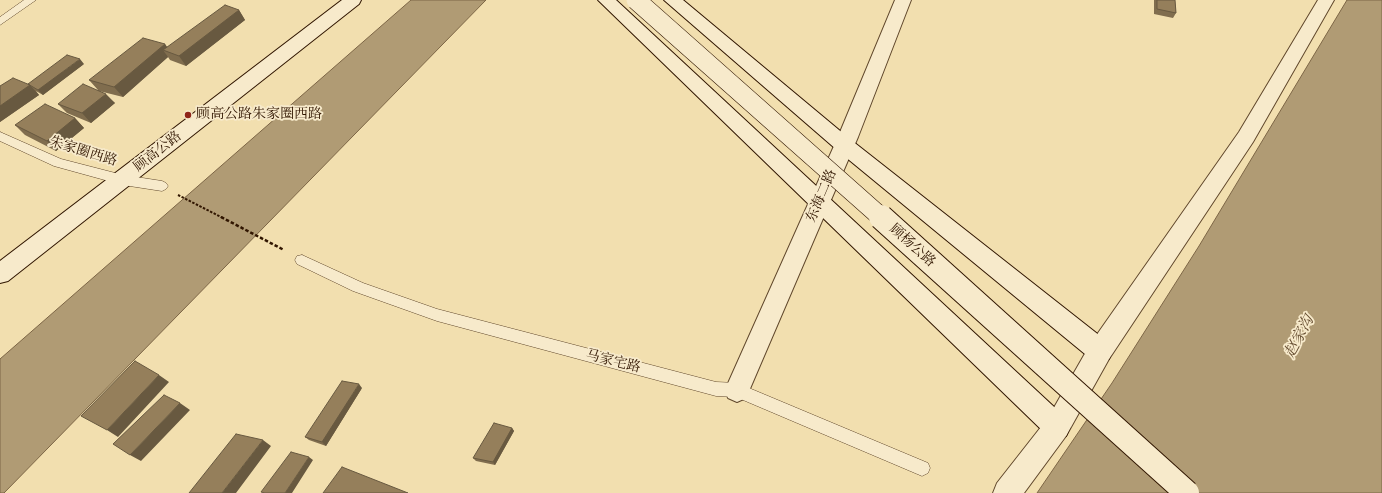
<!DOCTYPE html>
<html>
<head>
<meta charset="utf-8">
<style>
  body { margin:0 }
  canvas { display:block; background:#f2dfaf }
</style>
</head>
<body>
<canvas width="1382" height="493"></canvas>
<script>
const c = document.querySelector('canvas').getContext('2d');
c.lineJoin = 'round';
function fillPath(path, color) {
  c.fillStyle = color;
  c.fill(path, 'evenodd');
}
function shape(rows) {
  const path = new Path2D();
  for (const r of rows) {
    path.moveTo(r[0], r[1]);
    for (let i = 2; i < r.length; i += 2) path.lineTo(r[i], r[i + 1]);
  }
  return path;
}
function strokePath(path, color, width, dash) {
  c.strokeStyle = color;
  c.lineWidth = width;
  c.lineCap = dash ? 'butt' : 'round';
  c.setLineDash(dash || []);
  c.stroke(path);
}
function drawText(font, color, halo, rows, align = 'center') {
  c.font = font + ' Cardo,"Noto Serif SC",serif';
  c.lineWidth = 3.5;
  c.setLineDash([]);
  c.textBaseline = 'middle';
  c.strokeStyle = halo;
  c.fillStyle = color;
  for (const [text, x, y, turn = 0] of rows) {
    c.save();
    c.translate(x, y);
    c.rotate((+turn || 0) * Math.PI / 180);
    c.textAlign = isNaN(turn) ? turn : align;
    if (halo) c.strokeText(text, 0, 0);
    c.fillText(text, 0, 0);
    c.restore();
  }
}
const water = shape([
  [411,0,486,0,4,493,0,493,0,359,411,0],
  [1347,0,1382,0,1382,493,1037,493,1112,383,1199,246,1347,0]
]);
fillPath(water, '#b09b74');
strokePath(water, '#7d6646', 1);
const lane = shape([
  [24,0,36,0,0,25,0,17,24,0],
  [0,132,61,159,123,175,162,181,166,183,168,186,166,189,162,191,123,185,54,166,0,141,0,132],
  [302,255,363,283,437,309,716,382,737,383,928,463,930,468,928,473,922,476,736,397,716,396,437,321,353,291,297,264,295,260,297,256,302,255]
]);
const street = shape([
  [895,0,911,0,858,137,746,398,737,402,728,398,725,390,838,137,895,0],
  [1318,0,1334,0,1253,142,1109,359,1066,436,1024,493,993,493,997,483,1048,418,1091,343,1239,132,1318,0]
]);
const secondary = shape([
  [342,0,361,0,359,4,8,281,0,283,0,261,342,0],
  [598,0,616,0,1066,418,1070,427,1066,436,1057,439,1048,436,598,0],
  [664,0,683,0,851,140,1109,343,1112,351,1109,359,1100,362,1091,359,837,150,664,0]
]);
strokePath(lane, '#61482c', 1);
strokePath(street, '#61482c', 2);
strokePath(secondary, '#311601', 2);
strokePath(shape([
  [178,195,223,218]
]), '#311601', 2, [2.5, 1.5]);
strokePath(shape([
  [221,217,284,250]
]), '#311601', 2.5, [3.5, 2]);
fillPath(lane, '#f7eacb');
fillPath(street, '#f7eacb');
fillPath(secondary, '#f7eacb');
const secondaryBridgeFar1 = shape([
  [636,0,882,218]
]);
const secondaryBridge = shape([
  [881,217,1187,493]
]);
strokePath(secondaryBridgeFar1, '#311601', 20, []);
strokePath(secondaryBridge, '#311601', 26, []);
strokePath(secondaryBridgeFar1, '#f7eacb', 19);
strokePath(secondaryBridge, '#f7eacb', 24);
fillPath(shape([
  [1154,0,1175,0,1176,13,1173,18,1154,14],
  [239,10,245,20,186,66,170,60,168,57,123,97,99,91,115,103,91,123,67,113,58,104,98,90,89,80,165,44,167,47],
  [84,64,43,95,36,91,39,95,0,122,0,86,28,84],
  [75,118,84,128,56,151,25,135,15,125],
  [362,388,326,446,309,440,305,437],
  [512,428,514,431,495,465,476,461,473,458]
]), '#806d4e');
fillPath(shape([
  [239,10,245,20,186,66,179,56],
  [165,44,171,53,163,50,168,57,123,97,114,87],
  [80,59,84,64,43,95,38,90],
  [30,85,39,95,0,122,0,106],
  [106,94,115,103,91,123,82,113],
  [75,118,84,128,56,151,47,141],
  [159,375,169,382,118,437,107,430],
  [359,384,362,388,326,446,322,442],
  [180,403,190,410,141,461,130,455],
  [512,428,514,431,495,465,493,462],
  [263,440,271,446,236,493,222,493],
  [309,457,313,460,292,493,285,493]
]), '#685940');
const building = shape([
  [1157,0,1175,0,1176,13,1157,9,1157,0],
  [225,5,239,10,179,56,163,50,225,5],
  [143,38,165,44,114,87,89,80,143,38],
  [67,55,80,59,38,90,28,84,67,55],
  [13,78,30,85,0,106,0,86,13,78],
  [83,84,106,94,82,113,58,104,83,84],
  [45,104,75,118,47,141,15,125,45,104],
  [135,361,159,375,107,430,81,416,135,361],
  [342,381,359,384,322,442,305,437,342,381],
  [164,395,180,403,130,455,113,444,164,395],
  [494,423,512,428,493,462,473,458,494,423],
  [236,434,263,440,222,493,189,493,236,434],
  [291,452,309,457,285,493,265,493,261,492,291,452],
  [342,467,408,493,323,493,342,467]
]);
fillPath(building, '#957f5b');
strokePath(building, '#685940', 1);
for (const [x, y, r, color] of [
  [188,115,4,"#8f2418"]
]) {
  const dot = new Path2D();
  dot.arc(x, y, r, 0, 2 * Math.PI);
  c.fillStyle = color;
  c.fill(dot);
  strokePath(dot, '#f7eacb', 1.5);
}
drawText('14px', '#311601', '#f7eacb', [
  ["顾高公路朱家圈西路",196,115]
], 'left');
drawText('14px', '#311601', '#f7eacb', [
  ["朱家圈西路",83,152,17],
  ["顾高公路",158,152,-38],
  ["东海二路",822,196,-67],
  ["顾杨公路",912,246,42],
  ["马家宅路",613,362,14]
]);
drawText('italic 15px', '#644b2f', '#f7eacb', [
  ["赵家沟",1300,337,-62]
]);
</script>
</body>
</html>
